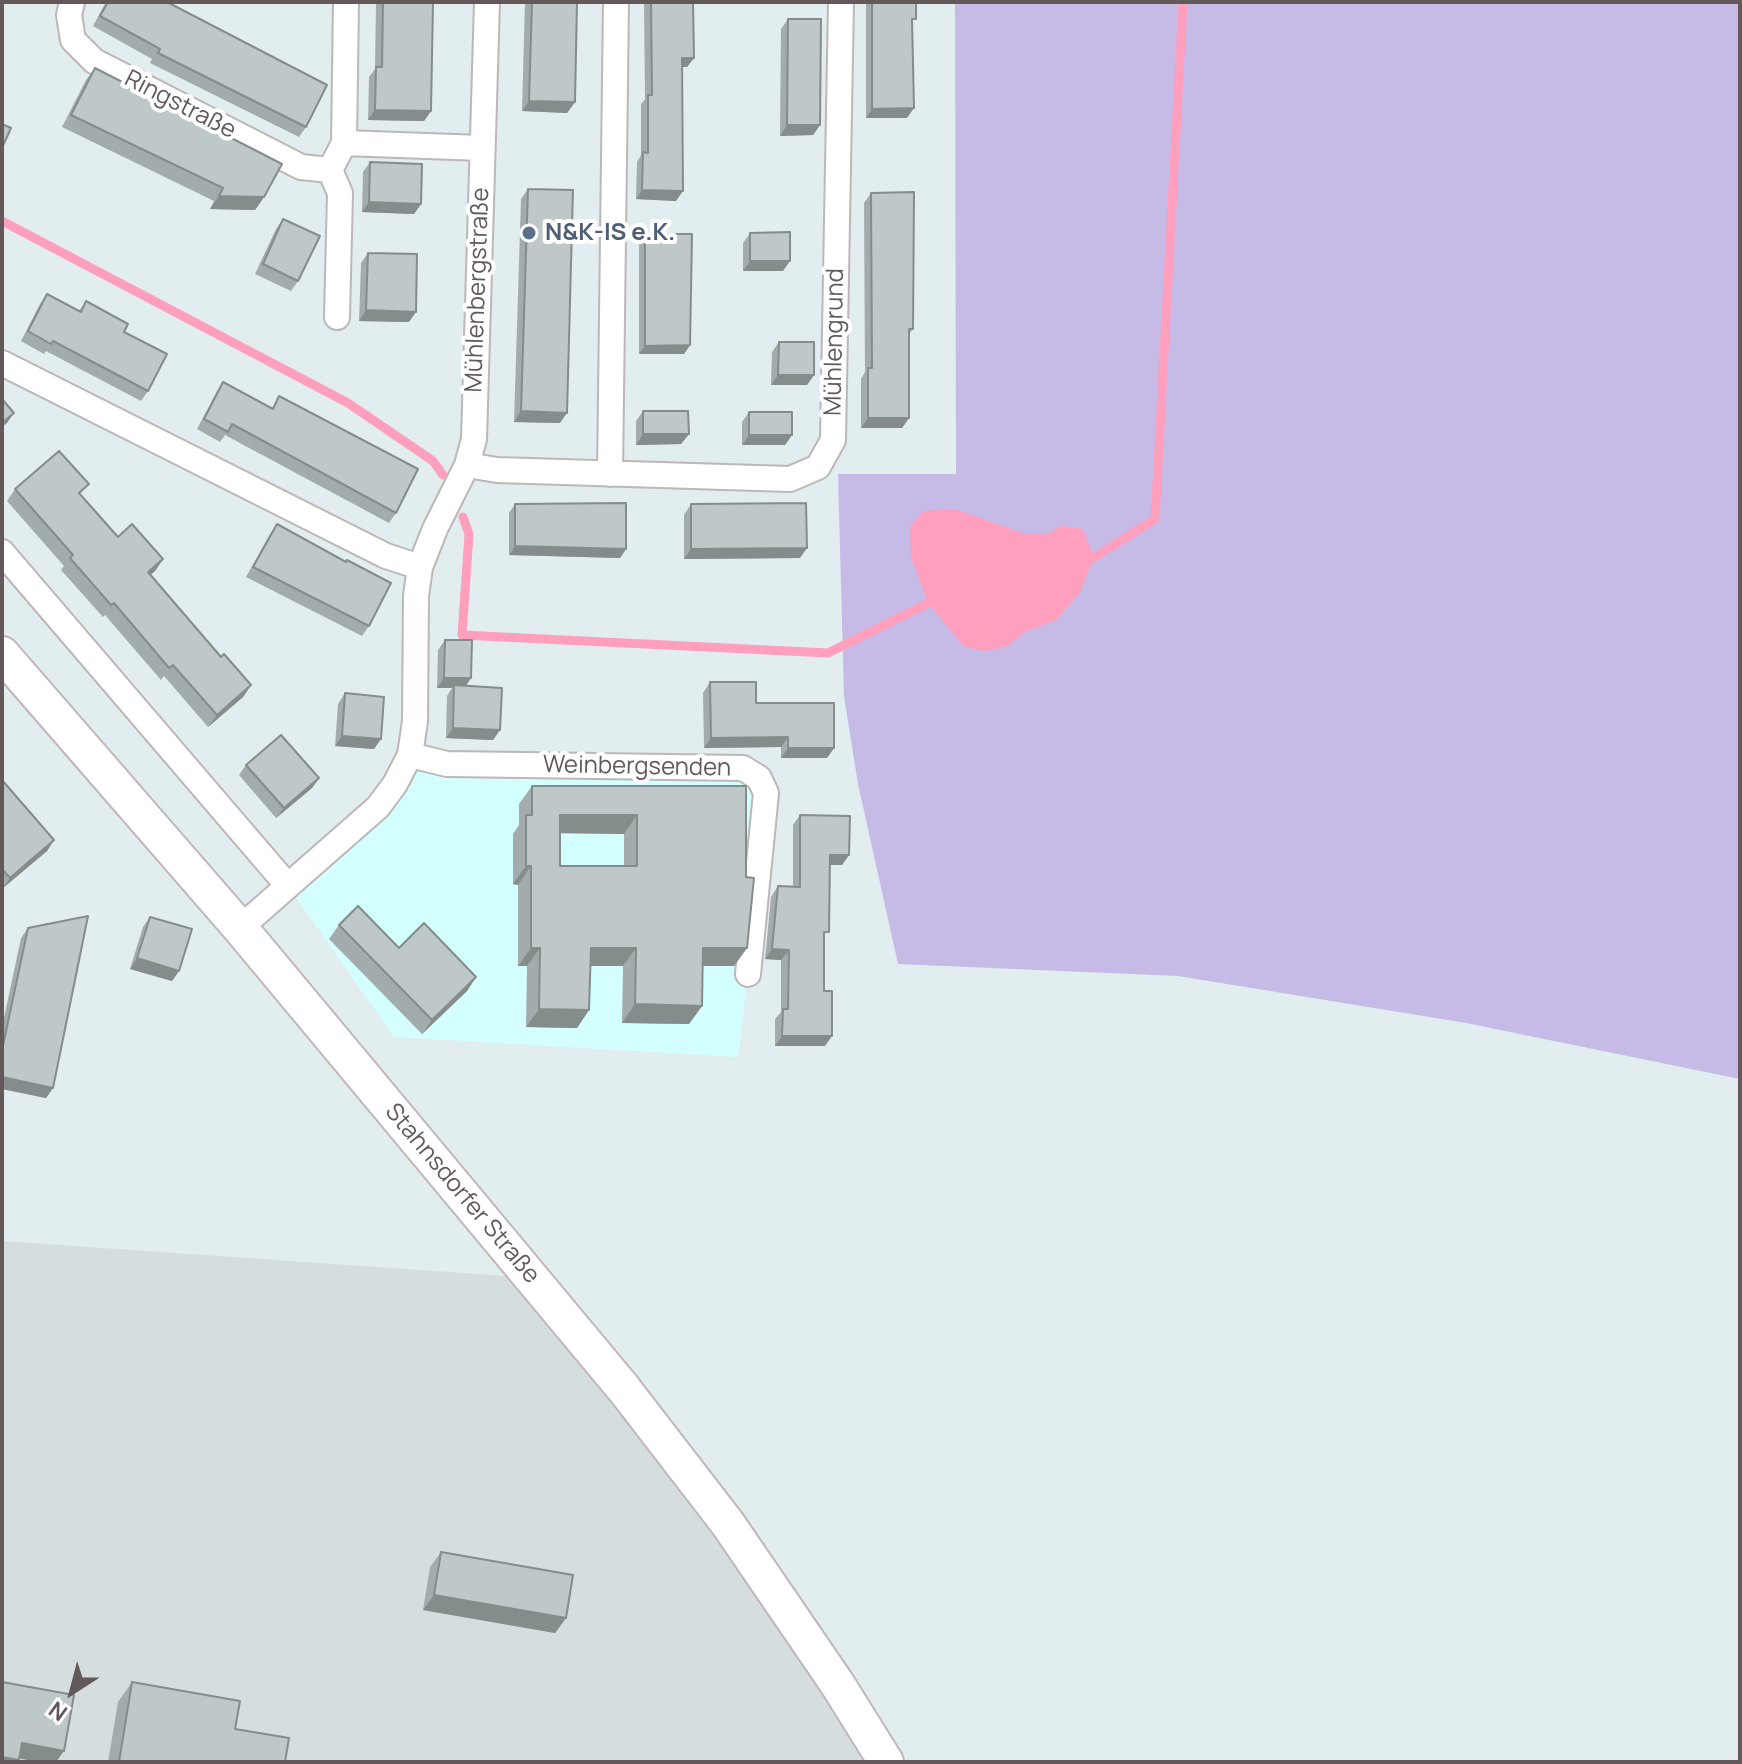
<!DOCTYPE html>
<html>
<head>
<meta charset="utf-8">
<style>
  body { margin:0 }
  #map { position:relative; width:1742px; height:1764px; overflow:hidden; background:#e1edee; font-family:Manrope,sans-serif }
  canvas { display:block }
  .frame { position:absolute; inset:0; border:4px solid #63595b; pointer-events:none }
  .north { position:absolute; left:32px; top:1652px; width:80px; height:80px; -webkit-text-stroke:6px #fff; paint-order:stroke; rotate:216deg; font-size:22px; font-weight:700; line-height:32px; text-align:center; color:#63595b }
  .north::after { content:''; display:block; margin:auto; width:28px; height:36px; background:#63595b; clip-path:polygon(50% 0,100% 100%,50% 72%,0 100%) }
</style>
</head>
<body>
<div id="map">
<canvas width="1742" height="1764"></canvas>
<div class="frame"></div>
<div class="north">N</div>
</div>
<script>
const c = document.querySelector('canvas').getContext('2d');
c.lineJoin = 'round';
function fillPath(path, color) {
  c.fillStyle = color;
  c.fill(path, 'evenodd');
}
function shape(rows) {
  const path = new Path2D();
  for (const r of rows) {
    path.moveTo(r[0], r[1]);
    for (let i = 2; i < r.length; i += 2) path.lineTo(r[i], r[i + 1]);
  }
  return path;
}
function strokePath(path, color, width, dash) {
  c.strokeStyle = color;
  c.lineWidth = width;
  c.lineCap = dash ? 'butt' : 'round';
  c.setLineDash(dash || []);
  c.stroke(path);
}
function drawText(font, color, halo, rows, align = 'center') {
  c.font = font + ' Manrope,sans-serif';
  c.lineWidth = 8;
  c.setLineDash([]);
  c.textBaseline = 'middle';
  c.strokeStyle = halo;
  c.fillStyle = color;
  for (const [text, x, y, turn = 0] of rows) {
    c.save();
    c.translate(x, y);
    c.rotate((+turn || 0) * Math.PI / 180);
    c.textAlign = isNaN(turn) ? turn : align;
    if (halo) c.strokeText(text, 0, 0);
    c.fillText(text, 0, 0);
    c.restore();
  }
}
fillPath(shape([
  [410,755,759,778,748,974,738,1057,394,1037,288,886]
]), '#d4ffff');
fillPath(shape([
  [2,1241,507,1276,653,1455,747,1582,782,1602,886,1762,2,1762]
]), '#d5dede');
fillPath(shape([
  [955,2,1740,2,1740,1079,1466,1023,1178,976,898,964,858,784,844,696,838,474,956,474]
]), '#c6bbe7');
fillPath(shape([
  [954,509,1023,533,1048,533,1061,526,1083,529,1094,557,1080,592,1056,620,1025,632,1008,646,986,651,964,647,928,603,911,557,910,526,923,511]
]), '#ff9fbe');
strokePath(shape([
  [2,221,348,403,433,461,443,475],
  [463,517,469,534,462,635,828,653,928,603,939,600],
  [1085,563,1155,519,1183,2]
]), '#ff9fbe', 9);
const street = shape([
  [72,2,69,15,73,40,94,61,301,167,330,170,344,143,346,2],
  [344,143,482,148],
  [330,170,340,193,337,317],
  [2,363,386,556,420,567],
  [467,465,497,470,790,479,818,467,833,440,841,2],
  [610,474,616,2],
  [2,552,288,886],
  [410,755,447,764,743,768,759,778,766,793,748,974],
  [240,928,378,807,395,784,410,755,415,721,416,596,420,567,435,529,467,465,474,439,487,2]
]);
const secondary = shape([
  [2,654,240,928,624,1389,728,1524,838,1685,886,1762]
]);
strokePath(street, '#beb6b7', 28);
strokePath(secondary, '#c1b7b8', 38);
strokePath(street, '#fff', 24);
strokePath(secondary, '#fff', 34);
fillPath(shape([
  [106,2,167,2,306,127,299,137,150,63,152,59,93,26],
  [376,2,433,2,431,111,424,121,368,120,369,77,375,69],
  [525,2,577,2,575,102,567,113,522,111],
  [644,2,693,2,694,58,687,67,682,67,676,201,636,199,637,162,641,155,641,104,645,99],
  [866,2,916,2,912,24,907,118,866,118],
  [788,19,820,125,813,135,780,136,781,29],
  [95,68,264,197,255,210,210,209,214,201,62,127,86,80],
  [370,162,421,204,414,214,362,212,363,172],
  [528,189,560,423,514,422,521,199],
  [871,193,913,329,909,334,909,418,902,428,861,428,861,379,865,372,864,203],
  [283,219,298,281,291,291,255,274,276,229],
  [750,233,783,271,743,271,743,243],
  [645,234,690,345,684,354,639,354,639,243],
  [368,253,409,322,359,321,361,263],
  [47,294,79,311,86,301,124,332,148,391,141,401,46,351,44,354,21,341,40,304],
  [779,342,814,375,807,385,771,385,772,352],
  [223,382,272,408,279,396,396,513,389,523,225,435,220,442,197,429,216,393],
  [643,411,689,434,681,444,636,445,636,421],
  [749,412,792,435,785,445,742,445,742,422],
  [15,489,81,495,118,537,163,559,155,571,150,575,221,657,251,685,243,697,208,727,164,676,161,680,105,615,103,617,61,570,64,566,7,501],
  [515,504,626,549,620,558,509,555,509,513],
  [691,504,800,558,684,559,684,515],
  [277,524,369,626,362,636,246,577,270,534],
  [445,640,471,678,465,686,500,730,493,740,446,738,447,696,452,688,437,688,438,650],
  [710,682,756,703,834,748,827,758,781,758,781,747,704,748,703,693],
  [345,693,381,739,374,749,335,746,338,704],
  [246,765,319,778,312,788,276,818,239,775],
  [2,780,54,840,47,851,3,888,2,887],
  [532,786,746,786,747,948,734,966,703,966,702,1006,689,1024,622,1023,623,966,590,966,589,1010,577,1028,526,1027,527,966,518,966,518,885,513,884,513,834,519,825,519,804],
  [560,833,624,834,624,866,560,866],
  [800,815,849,855,842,865,830,865,824,940,825,1046,775,1046,775,1019,781,1012,781,960,765,959,771,897,778,886,793,887,793,825],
  [150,917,179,971,172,981,130,969,143,927],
  [339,925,399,948,476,977,467,991,422,1034,329,939],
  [28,928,53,1088,46,1098,2,1089,2,1027,21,938],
  [441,1552,566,1618,555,1633,423,1610,430,1567],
  [132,1682,235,1729,285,1762,108,1762,118,1702]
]), '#a3acac');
fillPath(shape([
  [277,2,326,2,325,3],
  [682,58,694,58,687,67,675,67],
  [529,101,575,102,567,113,522,111],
  [914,108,907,118,866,118,872,109],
  [375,110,431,111,424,121,368,120],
  [787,125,820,125,813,135,780,136],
  [642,190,683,191,676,201,636,199],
  [219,196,264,197,255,210,210,209],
  [369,202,421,204,414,214,362,212],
  [750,261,790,261,783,271,743,271],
  [366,310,416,312,409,322,359,321],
  [690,345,684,354,639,354,645,346],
  [778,375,814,375,807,385,771,385],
  [521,411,567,413,560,423,514,422],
  [14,413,7,423,2,427,2,423],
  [868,418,909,418,902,428,861,428],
  [643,434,689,434,681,444,636,445],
  [749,435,792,435,785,445,742,445],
  [515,546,626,549,620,558,509,555],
  [807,548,800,558,684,559,691,549],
  [163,559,155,571,140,584,148,572],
  [444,678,471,678,464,689,454,685,452,688,437,688],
  [251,685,243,697,208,727,217,715],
  [453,728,500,730,493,740,446,738],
  [342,736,381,739,374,749,335,746],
  [788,737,781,747,704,748,711,738],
  [788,748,834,748,827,758,781,758],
  [319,778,312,788,276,818,284,808],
  [560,815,637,815,624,834,547,833],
  [54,840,47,851,3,888,10,878],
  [830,855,849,855,842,865,823,865],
  [526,866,531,866,518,885,513,884],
  [531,948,540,948,527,966,518,966],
  [591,948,636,948,623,966,578,966],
  [703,948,747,948,734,966,690,966],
  [772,949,789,950,781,960,765,959],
  [137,958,179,971,172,981,130,969],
  [476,977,467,991,422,1034,432,1020],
  [635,1004,702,1006,689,1024,622,1023],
  [539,1009,589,1010,577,1028,526,1027],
  [782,1036,832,1036,825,1046,775,1046],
  [2,1077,53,1088,46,1098,2,1089],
  [434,1595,566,1618,555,1633,423,1610],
  [22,1743,64,1751,56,1762,38,1762,12,1757],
  [2,1757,19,1760,17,1762,2,1762]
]), '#858c8c');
const building = shape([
  [108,2,167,2,327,85,306,127,158,53,160,49,100,16,108,2],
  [383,2,433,2,431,111,375,110,376,67,382,67,383,2],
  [532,2,577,2,575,102,529,101,532,2],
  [651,2,693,2,694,58,682,58,683,191,642,190,643,152,648,153,648,95,652,95,651,2],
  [872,2,916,2,916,19,912,19,914,108,872,109,872,2],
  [788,19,821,19,820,125,787,125,788,19],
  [95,68,282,164,264,197,219,196,223,188,71,115,95,68],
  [2,124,11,128,2,148,2,124],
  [370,162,422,164,421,204,369,202,370,162],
  [528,189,573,190,567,413,521,411,528,189],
  [914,192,913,329,909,329,909,418,868,418,868,368,872,368,871,193,914,192],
  [283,219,320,236,298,281,263,264,283,219],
  [790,232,790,261,750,261,750,233,790,232],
  [645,234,692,234,690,345,645,346,645,234],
  [368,253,417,254,416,312,366,310,368,253],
  [47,294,81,312,86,301,128,324,124,332,167,354,148,391,53,341,51,344,28,331,47,294],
  [779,342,814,342,814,375,778,375,779,342],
  [223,382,273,409,279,396,418,469,396,513,232,424,228,432,204,419,223,382],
  [2,399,14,413,2,423,2,399],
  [643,411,688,411,689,434,643,434,643,411],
  [749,412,792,412,792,435,749,435,749,412],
  [59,451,89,484,79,493,118,537,132,524,163,559,148,572,221,657,224,654,251,685,217,715,173,665,169,668,114,603,111,605,70,558,73,555,15,489,59,451],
  [626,503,626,549,515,546,515,504,626,503],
  [806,503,807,548,691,549,691,504,806,503],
  [277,524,346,562,347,560,391,583,369,626,253,567,277,524],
  [445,640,472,640,471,678,444,678,445,640],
  [710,682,756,682,756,703,834,703,834,748,788,748,788,737,711,738,710,682],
  [454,685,502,688,500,730,453,728,454,685],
  [345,693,384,697,381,739,342,736,345,693],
  [281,735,319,778,284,808,246,765,281,735],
  [2,780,54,840,10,878,2,869,2,780],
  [532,786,746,786,746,877,754,878,747,948,703,948,702,1006,635,1004,636,948,591,948,589,1010,539,1009,540,948,531,948,531,866,526,866,526,815,532,815,532,786],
  [560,815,637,815,637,866,560,866,560,815],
  [800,815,850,816,849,855,830,855,829,932,824,932,824,991,832,991,832,1036,782,1036,783,1009,788,1009,789,950,772,949,778,886,800,887,800,815],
  [358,906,399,948,424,923,476,977,432,1020,339,925,358,906],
  [88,916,53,1088,2,1077,2,1050,28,928,88,916],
  [150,917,192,929,179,971,137,958,150,917],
  [441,1552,573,1575,566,1618,434,1595,441,1552],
  [2,1682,74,1695,64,1751,22,1743,19,1760,2,1757,2,1682],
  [132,1682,240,1701,235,1729,289,1738,285,1762,119,1762,132,1682]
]);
fillPath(building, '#bec8c8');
strokePath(building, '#858c8c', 2);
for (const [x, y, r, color] of [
  [529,233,8,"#5c6f8a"]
]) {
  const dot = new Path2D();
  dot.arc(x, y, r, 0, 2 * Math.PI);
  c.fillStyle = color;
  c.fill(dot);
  strokePath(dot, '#fff', 3);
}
drawText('24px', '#63595b', '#fff', [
  ["Ringstraße",180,105,27],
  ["Mühlenbergstraße",478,290,-88],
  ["Mühlengrund",835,342,-89],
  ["Weinbergsenden",637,767,1],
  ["Stahnsdorfer Straße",462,1194,50]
]);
drawText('bold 24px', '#4e5e75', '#fff', [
  ["N&K-IS e.K.",545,233]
], 'left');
</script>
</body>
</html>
